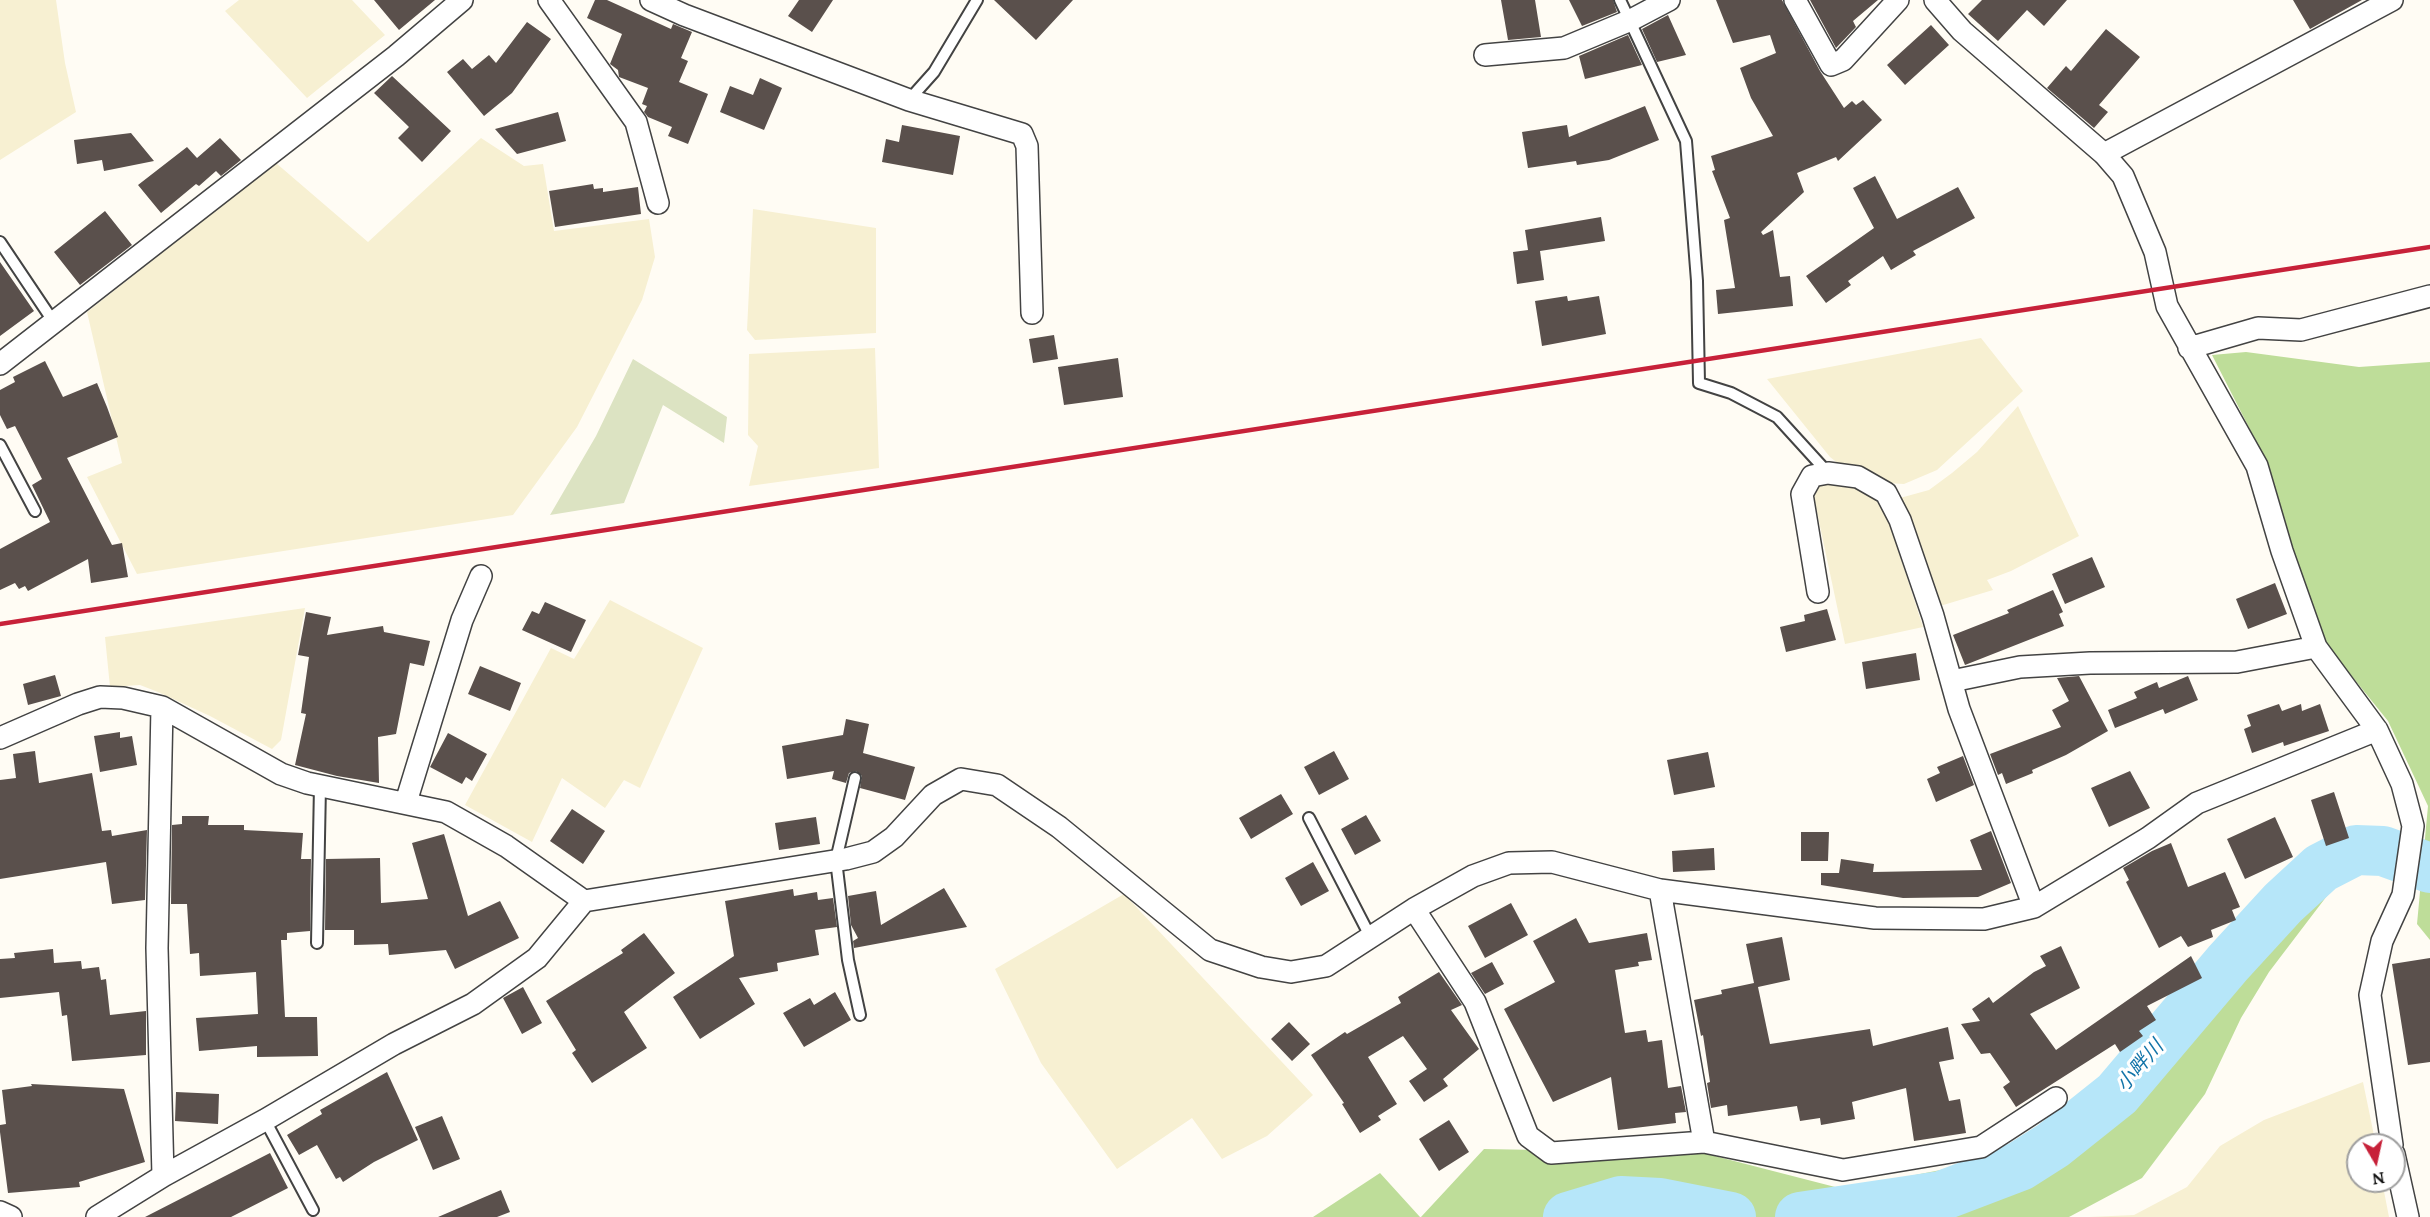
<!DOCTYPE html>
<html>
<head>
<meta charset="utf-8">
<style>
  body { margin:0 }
  #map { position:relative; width:2430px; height:1217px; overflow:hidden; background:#fffcf4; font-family:Lora,serif }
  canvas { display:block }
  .north { position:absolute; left:2346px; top:1133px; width:60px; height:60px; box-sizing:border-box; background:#fff; border:2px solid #9f9f9f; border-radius:50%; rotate:171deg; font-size:16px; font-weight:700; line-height:24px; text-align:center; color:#101010 }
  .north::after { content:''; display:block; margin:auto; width:21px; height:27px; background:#c72139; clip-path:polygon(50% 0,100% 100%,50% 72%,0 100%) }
</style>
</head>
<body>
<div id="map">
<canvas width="2430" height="1217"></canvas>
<div class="north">N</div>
</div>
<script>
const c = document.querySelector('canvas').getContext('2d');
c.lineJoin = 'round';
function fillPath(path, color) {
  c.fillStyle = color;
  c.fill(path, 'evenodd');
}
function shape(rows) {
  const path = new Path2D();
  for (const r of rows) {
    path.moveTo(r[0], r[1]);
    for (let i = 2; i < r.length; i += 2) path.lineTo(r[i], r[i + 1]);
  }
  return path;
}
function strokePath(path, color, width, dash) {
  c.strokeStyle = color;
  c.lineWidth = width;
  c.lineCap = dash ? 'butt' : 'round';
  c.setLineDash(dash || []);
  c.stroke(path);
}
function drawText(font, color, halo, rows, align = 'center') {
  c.font = font + ' Lora,"Noto Sans JP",serif';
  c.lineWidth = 6;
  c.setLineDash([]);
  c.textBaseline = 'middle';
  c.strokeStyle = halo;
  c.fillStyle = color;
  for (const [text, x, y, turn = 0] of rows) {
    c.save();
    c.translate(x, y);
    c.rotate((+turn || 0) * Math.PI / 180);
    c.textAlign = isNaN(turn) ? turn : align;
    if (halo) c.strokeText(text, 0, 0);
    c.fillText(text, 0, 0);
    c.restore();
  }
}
fillPath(shape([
  [0,0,56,0,65,63,76,112,0,160],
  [239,0,352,0,385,35,307,98,225,11],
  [481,138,524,166,543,164,554,231,649,219,655,257,642,300,577,427,513,515,137,574,87,477,122,463,87,312,276,163,368,242],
  [753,209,876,228,876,333,755,340,747,330],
  [1981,338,2023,391,1937,470,1904,484,1886,483,1844,468,1830,457,1767,379],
  [875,348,879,468,749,486,758,446,748,435,749,354],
  [2018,406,2079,536,2011,571,1987,580,1993,590,1940,606,1900,498,1929,490,1952,473,1977,452],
  [1861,483,1882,500,1923,627,1845,644,1814,498,1819,484],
  [610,600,703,648,640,788,624,780,605,808,562,778,532,842,465,805,551,648,574,659],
  [305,608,281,740,272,749,210,716,158,692,140,685,110,687,105,637],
  [1124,894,1313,1095,1267,1136,1222,1159,1192,1118,1117,1169,1041,1063,995,969],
  [2363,1082,2376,1145,2358,1145,2358,1181,2382,1181,2389,1217,2089,1217,2134,1215,2187,1187,2220,1146,2264,1120]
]), '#f7f0d2');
fillPath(shape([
  [2246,352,2359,367,2430,362,2430,940,2417,924,2428,806,2388,721,2321,638,2286,544,2265,459,2212,355],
  [2336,884,2269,972,2241,1018,2205,1094,2142,1178,2069,1217,1421,1217,1484,1149,1703,1153,1843,1189,1997,1159,2087,1101,2187,1028,2264,940],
  [1380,1173,1420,1217,1313,1217]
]), '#bedd99');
fillPath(shape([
  [633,359,727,417,724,443,663,405,624,503,550,515,596,436]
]), '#dce3c2');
strokePath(shape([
  [1568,1217,1621,1201,1660,1203,1731,1217],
  [1800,1217,1941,1196,2020,1166,2053,1145,2117,1094,2228,963,2283,903,2321,868,2356,850,2383,851,2430,868]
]), '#b6e6f9', 50);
fillPath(shape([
  [374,0,435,0,399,30],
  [595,0,607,0,671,29,673,24,692,32,681,58,688,61,679,82,708,94,688,144,668,136,672,127,648,117,644,112,647,106,642,104,648,88,619,77,618,70,610,64,622,34,587,18],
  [799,0,833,0,812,32,788,16],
  [994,0,1073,0,1036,40],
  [1501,0,1535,0,1541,37,1508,40],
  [1569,0,1613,0,1617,12,1582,26],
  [1716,0,1782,0,1820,71,1844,108,1852,101,1856,105,1863,100,1882,120,1838,161,1836,157,1797,173,1804,192,1761,232,1763,235,1773,230,1780,277,1790,276,1793,306,1718,314,1716,290,1735,288,1724,220,1730,218,1712,171,1715,170,1711,156,1773,136,1751,98,1740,68,1776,53,1770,35,1733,43],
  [1810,0,1878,0,1853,21,1856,27,1836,48],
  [1982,0,2067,0,2044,26,2027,10,1998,41,1968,14],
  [2293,0,2362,0,2310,29],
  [1668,15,1686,55,1657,62,1642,29],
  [527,22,551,39,512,93,484,116,447,72,463,59,472,69,489,55,496,63],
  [1931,25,1949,45,1905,85,1887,65],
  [2106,29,2140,57,2099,105,2108,112,2094,128,2047,88,2066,66,2071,71],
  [1628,35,1642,65,1585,79,1579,56],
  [392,76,451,131,422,162,398,138,409,127,374,93],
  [760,78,782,88,764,130,720,112,730,86,753,95],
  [1645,106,1659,140,1609,160,1577,165,1576,161,1528,168,1522,132,1567,125,1569,137],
  [558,112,566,141,517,154,495,129],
  [902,125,960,136,953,175,882,162,886,139,899,142],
  [131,133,154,161,104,171,102,160,77,164,74,140],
  [220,138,241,160,221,176,216,171,199,186,196,184,161,213,138,185,187,147,197,158],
  [1875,176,1897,219,1958,187,1975,218,1913,251,1916,255,1891,270,1883,256,1848,281,1851,285,1826,303,1806,276,1874,228,1853,188],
  [593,184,594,189,603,188,603,192,638,187,641,214,555,227,549,191],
  [105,211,132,245,80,285,54,252],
  [1601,217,1605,241,1540,251,1544,280,1517,284,1513,252,1528,250,1525,230],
  [0,262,34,311,0,336],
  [1567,296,1568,301,1599,296,1606,334,1542,346,1535,301],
  [1054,335,1058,359,1033,363,1029,339],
  [1118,358,1123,397,1064,405,1058,367],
  [45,361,63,397,97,383,107,407,118,437,67,458,112,545,122,543,128,577,91,583,88,559,28,591,25,586,19,589,15,583,0,590,0,549,50,522,32,485,42,479,15,426,7,429,0,415,0,390,15,382,13,377],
  [2092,557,2105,587,2065,604,2052,574],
  [2275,583,2287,614,2248,629,2236,599],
  [2053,590,2063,612,2059,614,2064,626,1965,665,1953,635,2009,613,2007,610],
  [545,602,586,620,571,652,522,630,532,611,539,614],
  [1827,609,1836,640,1786,652,1780,627,1805,621,1804,615],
  [306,612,331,617,327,635,383,626,384,632,430,641,424,666,410,663,396,734,378,737,379,783,337,776,295,765,306,714,301,713,309,657,298,655],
  [1916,653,1920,680,1866,689,1862,662],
  [480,666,521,683,510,711,468,694],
  [55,675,61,696,28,705,23,684],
  [2079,676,2108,731,2066,755,2032,770,2033,773,2006,784,2002,773,1998,775,1990,754,2061,727,2052,710,2069,701,2057,678],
  [2188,676,2198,700,2165,714,2163,709,2115,728,2108,710,2137,698,2134,692,2157,682,2159,688],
  [2279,704,2282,711,2301,704,2302,711,2320,704,2329,731,2284,746,2283,742,2252,753,2244,729,2251,726,2247,715],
  [846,719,869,724,863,753,915,767,905,800,860,788,862,776,856,771,849,773,846,783,832,779,834,771,787,779,782,746,843,735],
  [120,732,120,738,132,736,137,765,100,772,94,736],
  [448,733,487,754,472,781,466,777,462,784,430,767],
  [35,751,39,783,92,773,102,831,111,830,112,836,147,830,145,900,112,904,106,862,0,879,0,780,16,778,13,754],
  [1334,751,1349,779,1319,795,1304,767],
  [1708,752,1715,787,1674,795,1667,760],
  [1963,756,1974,785,1936,802,1927,779,1940,773,1937,767],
  [2130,771,2150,808,2109,827,2091,788],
  [2334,792,2349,838,2326,846,2311,800],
  [1281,794,1293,814,1251,839,1239,818],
  [572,809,605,831,583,864,550,841],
  [1366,815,1381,841,1355,855,1341,829],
  [182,816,209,816,208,825,244,825,244,830,303,833,301,859,311,859,310,931,287,933,287,940,281,940,285,1017,317,1017,318,1056,257,1057,257,1046,199,1051,196,1018,258,1014,256,972,200,976,199,953,190,954,187,904,171,904,172,825,182,824],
  [816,817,820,844,779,850,775,823],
  [2275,817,2293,857,2245,879,2227,839],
  [1991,831,2011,883,1978,897,1903,898,1821,885,1821,873,1839,873,1841,859,1874,864,1873,872,1982,870,1970,840],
  [1801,832,1829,832,1828,861,1801,861],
  [444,834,468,916,500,901,519,938,455,969,446,950,389,955,388,944,354,945,354,930,325,930,326,859,380,858,381,903,428,899,412,843],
  [2171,843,2188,887,2225,872,2240,907,2232,910,2236,920,2211,930,2213,937,2188,947,2181,936,2159,948,2126,882,2129,880,2123,868,2152,851],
  [1714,848,1715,870,1673,872,1672,851],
  [1313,862,1329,891,1301,906,1285,878],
  [944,888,967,927,854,948,853,941,858,938,851,925,848,896,876,891,881,925],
  [793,889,794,896,817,892,818,900,833,898,837,927,815,930,819,955,777,963,778,971,739,978,755,1004,700,1039,673,997,734,956,725,901],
  [1511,903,1528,935,1485,958,1468,926],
  [1576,918,1589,943,1647,933,1652,960,1638,962,1639,966,1615,970,1625,1033,1646,1030,1648,1042,1662,1040,1668,1088,1681,1086,1686,1112,1675,1113,1676,1123,1618,1130,1611,1077,1553,1102,1504,1009,1555,982,1533,941],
  [644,933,675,973,624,1012,647,1048,592,1083,572,1053,576,1050,546,1001,623,953,621,950],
  [1782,937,1790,980,1758,987,1770,1044,1870,1029,1873,1046,1948,1027,1954,1059,1939,1062,1949,1101,1960,1099,1966,1133,1914,1141,1906,1088,1852,1102,1855,1119,1821,1125,1820,1118,1800,1121,1797,1106,1728,1116,1727,1105,1711,1108,1707,1083,1710,1082,1703,1035,1701,1036,1694,1000,1722,994,1721,990,1754,983,1746,944],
  [2061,946,2080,988,2030,1014,2056,1050,2191,956,2202,978,2147,1006,2156,1020,2139,1031,2143,1036,2120,1052,2115,1044,2016,1107,2003,1087,2010,1082,1990,1053,1981,1054,1961,1024,1980,1021,1972,1009,1989,997,1993,1003,2034,972,2046,966,2040,956],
  [53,949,54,963,81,961,82,969,99,967,101,980,106,979,110,1015,146,1011,146,1055,72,1061,67,1015,62,1016,59,992,0,998,0,959,15,958,14,953],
  [2430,958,2430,1062,2408,1065,2392,964],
  [1492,962,1504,984,1485,994,1471,973],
  [1439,972,1462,1005,1451,1010,1479,1049,1443,1079,1448,1086,1424,1102,1409,1081,1427,1069,1403,1036,1368,1057,1397,1104,1378,1116,1381,1120,1360,1133,1342,1104,1344,1103,1311,1055,1345,1032,1347,1034,1401,1003,1398,997],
  [523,987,542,1023,522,1034,503,998],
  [835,992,851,1020,804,1047,783,1013,810,998,814,1005],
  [1289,1022,1310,1044,1292,1061,1271,1039],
  [387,1072,418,1140,374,1162,343,1182,340,1177,336,1179,317,1145,299,1155,287,1135,322,1114,320,1110],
  [31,1084,124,1089,145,1162,79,1182,80,1187,8,1193,0,1132,0,1125,6,1124,2,1090,32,1086],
  [176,1092,219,1094,218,1124,175,1121],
  [442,1116,460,1159,433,1170,415,1127],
  [1449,1120,1469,1152,1439,1171,1419,1139],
  [270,1153,288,1188,231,1217,145,1217],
  [501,1190,510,1212,497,1217,438,1217]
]), '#5a504c');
const service = shape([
  [1620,0,1686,141,1697,281,1699,383,1731,393,1777,417,1828,473],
  [909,100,934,72,977,0],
  [0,242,53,321],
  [0,445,35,511],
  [855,778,836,860,848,960,860,1015],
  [1309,818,1371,938],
  [317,943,320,786],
  [265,1120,313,1210]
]);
const minor = shape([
  [549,0,636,122,658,203],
  [651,0,684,15,909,100,1022,134,1027,146,1032,313],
  [1795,0,1831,65,1843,60,1898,0],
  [1935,0,1962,31,2104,154,2123,176,2155,252,2167,306,2257,466,2282,551,2316,647,2377,730,2402,784,2413,826,2403,895,2382,941,2370,995,2392,1145],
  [1485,55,1564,48,1631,20,1669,0],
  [2104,154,2392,0],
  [2189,348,2258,328,2301,330,2430,296],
  [0,364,396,56,462,0],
  [1818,592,1802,494,1812,476,1828,473,1858,477,1886,493,1900,520,1933,616,1959,709,2034,907],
  [1952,681,2020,667,2090,663,2237,662,2316,647],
  [162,707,157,948,163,1176],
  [0,738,78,704,100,697,123,698,162,707,281,774,307,783,446,812,506,846,584,901,846,859,873,852,894,837,933,795,961,779,997,785,1059,827,1210,950,1261,967,1291,972,1326,966,1414,909,1473,876,1509,863,1552,862,1660,890,1875,918,1984,919,2034,907,2148,838,2197,803,2377,730],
  [406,802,462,620,481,576],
  [1660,890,1704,1142],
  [1414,909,1475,1002,1528,1136,1551,1153,1704,1142,1843,1170,1981,1147,2056,1098],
  [2394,1154,2408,1217],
  [0,1212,11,1217],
  [97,1217,163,1176,265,1120,394,1044,473,1004,537,958,584,901]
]);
strokePath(service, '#434343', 14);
strokePath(minor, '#434343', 24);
strokePath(service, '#fff', 10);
strokePath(minor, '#fff', 21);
strokePath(shape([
  [0,624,2430,247]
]), '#c72139', 4.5);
drawText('italic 20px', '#1375a9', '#fff', [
  ["小畔川",2140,1066,-49]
]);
</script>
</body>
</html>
